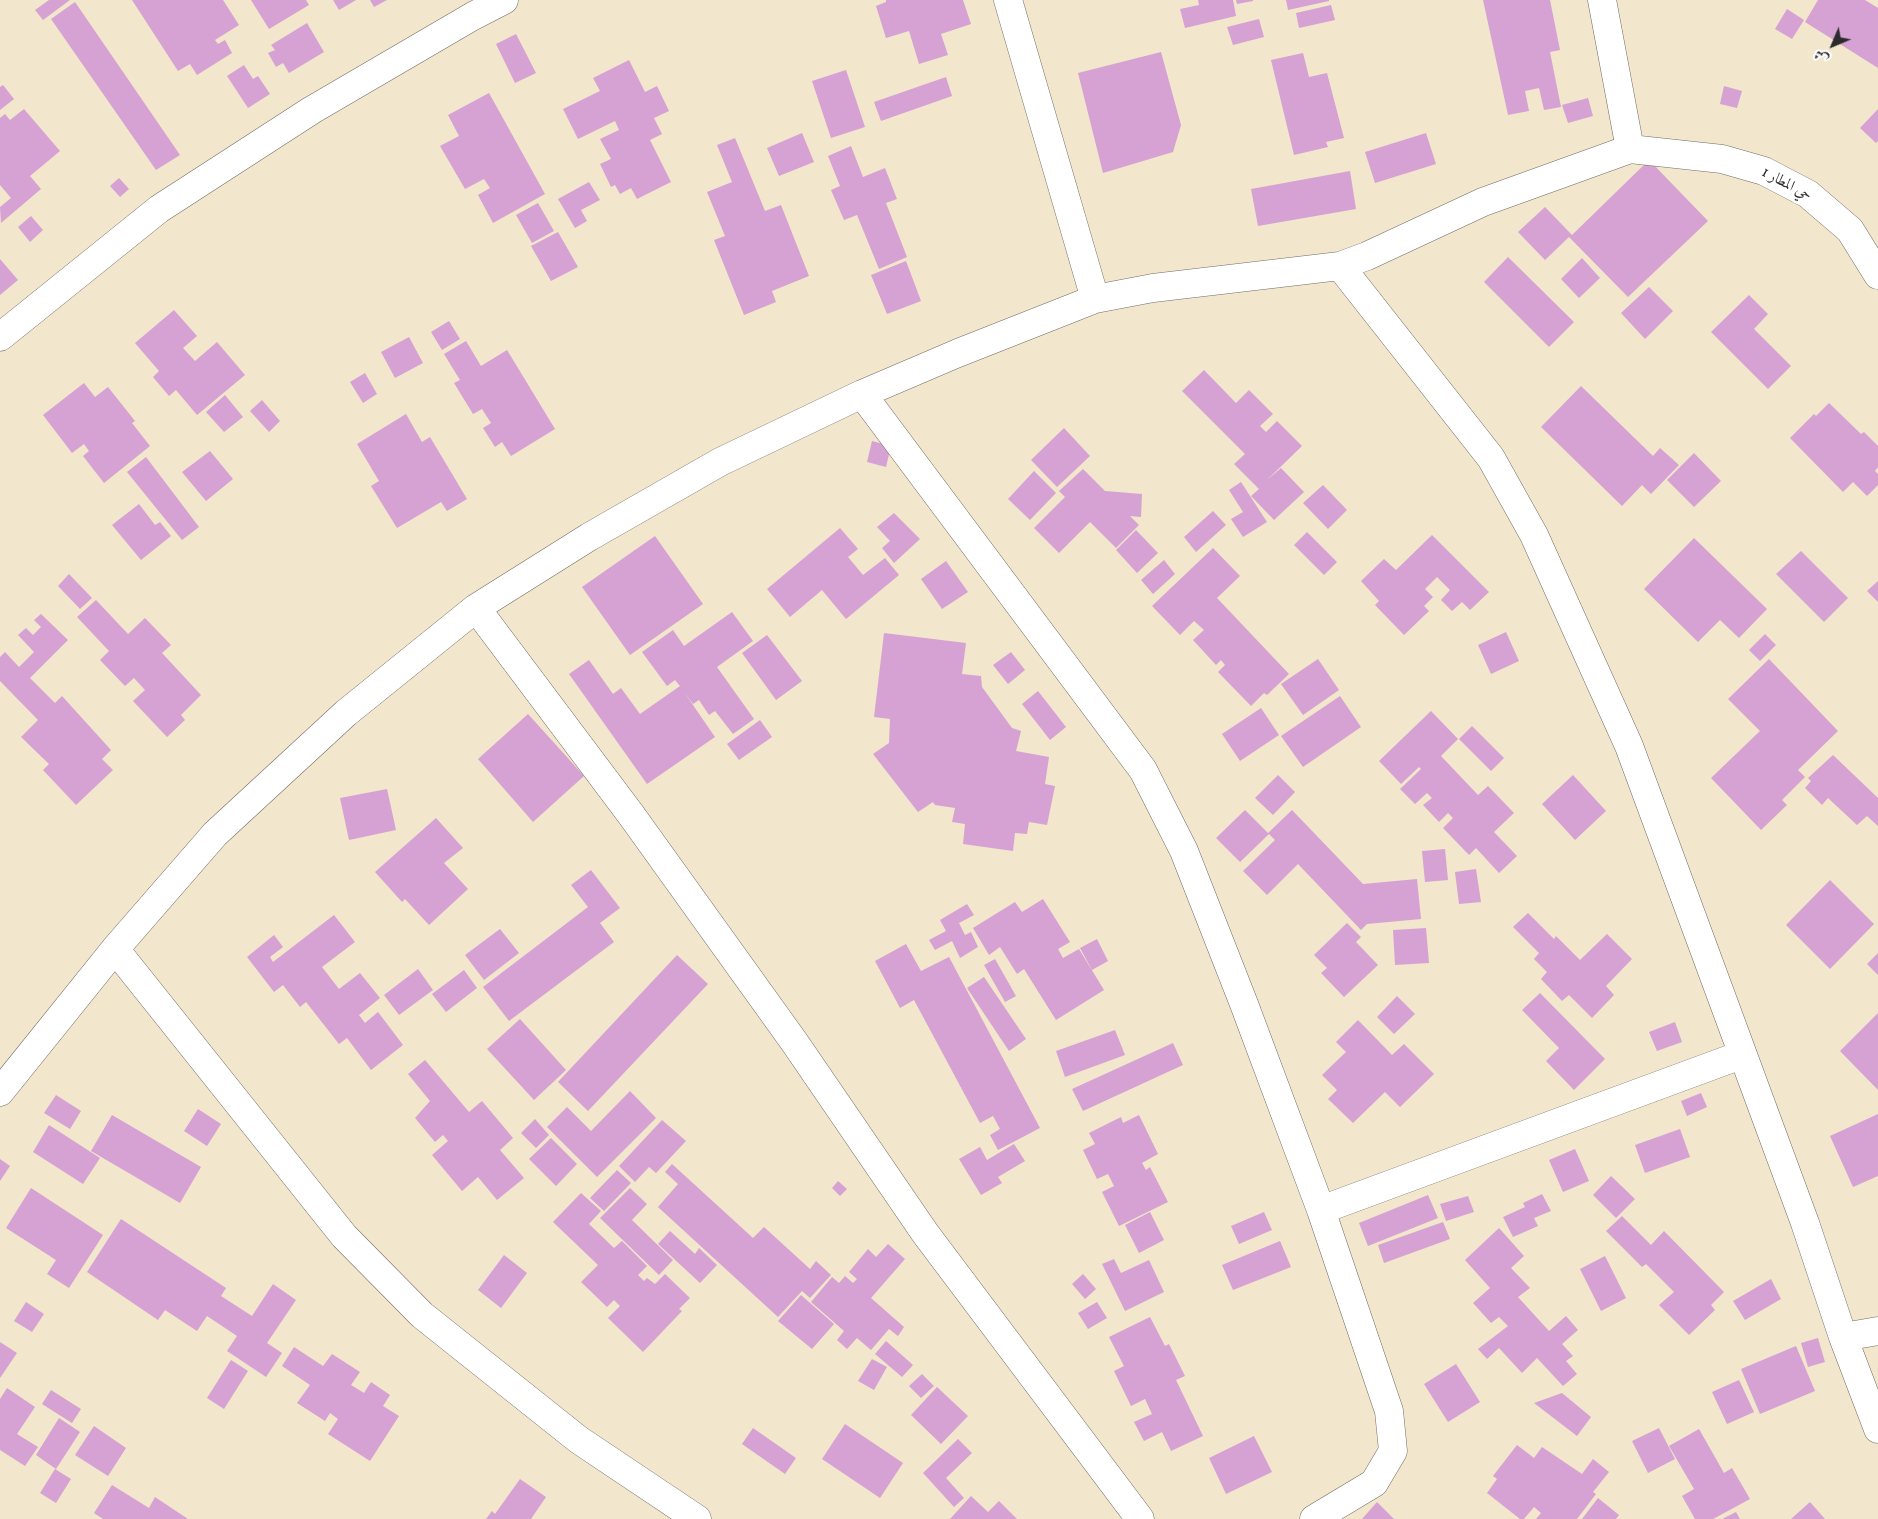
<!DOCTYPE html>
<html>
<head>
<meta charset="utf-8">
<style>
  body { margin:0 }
  #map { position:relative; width:1878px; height:1519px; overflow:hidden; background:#f2e6cd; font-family:Vollkorn,Amiri,serif }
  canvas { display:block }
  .north { position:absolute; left:1808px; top:20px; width:50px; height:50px; -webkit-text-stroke:4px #fff; paint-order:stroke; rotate:225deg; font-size:14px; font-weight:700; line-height:20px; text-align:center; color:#2b2b2b }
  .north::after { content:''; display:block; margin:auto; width:18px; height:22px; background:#2b2b2b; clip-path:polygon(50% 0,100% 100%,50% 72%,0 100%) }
</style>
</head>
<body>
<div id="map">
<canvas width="1878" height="1519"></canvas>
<div class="north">ش</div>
</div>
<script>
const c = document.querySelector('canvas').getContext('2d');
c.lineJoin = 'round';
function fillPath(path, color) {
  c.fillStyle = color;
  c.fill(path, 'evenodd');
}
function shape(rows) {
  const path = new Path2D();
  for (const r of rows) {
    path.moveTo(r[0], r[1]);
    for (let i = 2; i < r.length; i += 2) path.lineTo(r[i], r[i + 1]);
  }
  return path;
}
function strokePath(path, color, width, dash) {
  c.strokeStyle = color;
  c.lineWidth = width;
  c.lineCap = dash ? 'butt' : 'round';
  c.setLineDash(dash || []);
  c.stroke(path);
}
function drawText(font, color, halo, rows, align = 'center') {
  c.font = font + ' Vollkorn,Amiri,serif';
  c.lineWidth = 4.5;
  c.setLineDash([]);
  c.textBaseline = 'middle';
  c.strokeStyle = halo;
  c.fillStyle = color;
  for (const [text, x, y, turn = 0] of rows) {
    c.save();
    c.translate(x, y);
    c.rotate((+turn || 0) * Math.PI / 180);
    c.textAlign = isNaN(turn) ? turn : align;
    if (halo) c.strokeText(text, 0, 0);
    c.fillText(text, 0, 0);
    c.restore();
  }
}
fillPath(shape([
  [49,0,70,0,43,20,35,10],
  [132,0,223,0,239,25,215,40,218,44,225,40,232,53,197,75,190,64,178,71],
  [251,0,306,0,309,5,269,29],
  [333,0,356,0,339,10],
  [370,0,387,0,374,7],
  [886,0,963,0,971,24,941,34,948,55,919,64,909,31,886,38,876,6,886,2],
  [1198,0,1233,0,1236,16,1185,28,1180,9,1199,5],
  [1236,0,1253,0,1253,1,1237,4],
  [1286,0,1329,0,1329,1,1288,10],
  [1483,0,1550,0,1560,50,1550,52,1561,107,1544,110,1539,88,1525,91,1529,111,1508,115],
  [1818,0,1865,0,1878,8,1878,68,1805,22],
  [75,2,180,155,156,170,51,19],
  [1331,5,1335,20,1299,28,1296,13],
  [1787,9,1804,20,1792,39,1775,29],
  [1259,19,1264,37,1233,45,1227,27],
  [307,23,324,52,289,73,283,63,276,67,268,53,275,50,271,45],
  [516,34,536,73,515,83,496,44],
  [1161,52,1181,125,1173,152,1103,173,1078,73],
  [1303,53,1309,77,1327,73,1344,138,1326,142,1328,147,1294,155,1271,60],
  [629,60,645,92,657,86,669,111,654,118,662,134,650,140,671,182,637,199,631,188,620,194,615,185,611,187,600,164,611,159,600,139,619,130,615,121,578,139,563,109,600,91,593,78],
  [244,65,253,79,258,76,270,94,248,108,227,76],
  [846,70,865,127,831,138,812,81],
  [946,77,952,96,881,121,874,102],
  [3,85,14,99,0,110,0,87],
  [1724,86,1742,91,1737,108,1720,104],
  [489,93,545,194,493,223,478,195,490,188,484,179,465,189,440,146,459,136,448,115],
  [1588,98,1593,116,1568,123,1562,105],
  [24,109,60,151,30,176,41,189,1,223,0,207,11,198,0,185,0,118,5,114,10,120],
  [1878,109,1878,141,1876,143,1860,128],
  [802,133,814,162,779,176,767,148],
  [1426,133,1436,164,1375,183,1365,152],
  [735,138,765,211,781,205,809,276,772,291,776,302,744,315,714,240,725,236,707,192,732,182,717,145],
  [851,146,863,177,885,168,897,199,886,203,907,257,879,269,857,215,844,220,831,190,840,186,828,156],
  [1649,160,1708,221,1628,297,1569,237,1545,260,1518,232,1545,207,1572,235],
  [1350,171,1356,209,1258,226,1251,189],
  [119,178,129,189,120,197,110,186],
  [589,182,600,200,581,210,587,221,575,228,558,199],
  [538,203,554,231,532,243,516,215],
  [31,216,43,230,30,242,18,227],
  [558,232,578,267,551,281,531,246],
  [1508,257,1574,322,1549,347,1484,282],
  [1582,258,1600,278,1579,298,1561,279],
  [0,259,18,280,0,295],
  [906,261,921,301,887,314,871,275],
  [1649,287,1673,311,1645,339,1621,313],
  [1749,295,1768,314,1754,329,1791,366,1768,389,1711,332],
  [174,310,197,336,183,348,195,361,217,342,245,375,197,415,176,390,169,396,153,377,159,371,135,343],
  [449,321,460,339,442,350,431,332],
  [409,337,423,363,395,378,381,352],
  [466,341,481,366,507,350,555,429,511,456,502,442,495,447,483,428,491,423,482,409,473,414,454,383,460,380,444,354],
  [1204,370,1236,403,1249,390,1273,414,1260,426,1266,432,1277,421,1302,446,1267,480,1281,468,1304,492,1274,520,1251,496,1259,489,1234,464,1245,454,1182,391],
  [365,373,377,394,363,403,350,382],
  [84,383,95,397,108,387,135,421,132,423,150,446,104,483,83,456,89,451,84,444,72,453,43,415],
  [1581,386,1653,456,1660,448,1679,465,1651,494,1642,485,1622,506,1541,427],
  [225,395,243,417,224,432,206,412],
  [262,400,280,421,269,432,250,411],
  [1829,403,1861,434,1864,432,1878,446,1878,467,1875,471,1878,474,1878,485,1867,496,1853,482,1843,492,1790,438,1814,414,1816,416],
  [406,414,422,442,430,437,467,499,447,511,441,502,397,528,371,486,379,481,357,444],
  [1064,428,1090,456,1057,487,1031,460],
  [872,441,891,446,886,467,867,462],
  [210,451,233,479,206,501,182,472],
  [1694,453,1721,481,1694,507,1667,480],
  [146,457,199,527,182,540,127,472],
  [1083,469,1105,491,1142,494,1141,517,1130,516,1139,525,1116,548,1090,522,1059,553,1034,528,1065,497,1059,491],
  [1034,471,1056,493,1030,520,1008,499],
  [1241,482,1267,522,1243,537,1231,519,1243,512,1229,490],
  [1323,485,1347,510,1328,529,1303,503],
  [139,504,155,525,160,522,171,536,141,560,112,525],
  [1213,511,1226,525,1196,552,1184,537],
  [894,513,920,539,894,563,882,548,890,541,877,527],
  [840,528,858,549,848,557,863,575,885,558,899,575,846,619,822,590,790,617,767,589],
  [1136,530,1158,553,1137,573,1116,550],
  [1307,532,1337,562,1324,575,1294,545],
  [1432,535,1489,592,1470,610,1462,602,1452,611,1441,600,1450,590,1437,577,1425,589,1433,597,1424,606,1429,611,1404,635,1375,605,1379,601,1361,581,1384,559,1396,570],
  [655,536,703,604,630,655,582,587],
  [1694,538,1767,609,1739,638,1720,620,1698,642,1644,589],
  [1213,548,1240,576,1217,598,1289,674,1267,695,1264,693,1251,706,1218,672,1225,665,1221,660,1216,665,1193,640,1204,630,1194,621,1180,635,1152,606],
  [1801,551,1848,598,1824,622,1776,574],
  [1164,560,1175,574,1153,594,1141,580],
  [946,561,968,592,942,609,921,579],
  [69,574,92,598,80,609,58,586],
  [1878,581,1878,602,1867,591],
  [96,600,128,634,145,618,171,645,162,653,201,695,181,715,185,720,167,737,133,701,145,690,134,678,125,686,100,660,109,651,77,617],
  [732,612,753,641,717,667,754,719,733,734,715,711,709,715,699,700,693,704,684,692,715,737,647,784,569,674,589,660,613,694,621,688,640,714,680,686,675,680,667,686,642,652,673,630,684,646],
  [41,614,68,640,30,678,55,703,62,696,111,750,102,759,113,770,76,805,43,770,49,764,21,737,38,720,0,681,0,657,5,652,19,667,34,652,18,635,26,628,33,635,41,627,34,620],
  [1506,632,1519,661,1491,674,1478,645],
  [884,633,966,643,962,674,981,676,982,687,1012,728,1021,731,1016,751,1049,757,1045,784,1055,786,1047,825,1029,822,1027,834,1015,833,1013,851,963,844,965,824,952,822,955,808,935,805,933,802,918,812,873,754,889,743,890,719,874,717],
  [1765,634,1776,645,1760,661,1749,650],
  [767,635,802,681,776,700,742,653],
  [1011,652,1025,670,1008,684,993,665],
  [1318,659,1339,690,1303,715,1281,684],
  [1769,659,1838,731,1798,770,1805,777,1782,800,1787,805,1761,830,1711,778,1760,731,1728,699],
  [1038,691,1066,727,1050,740,1022,704],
  [1340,696,1361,727,1303,767,1281,736],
  [1261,708,1279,735,1240,761,1222,734],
  [1431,711,1458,739,1441,756,1478,795,1488,786,1514,813,1494,832,1517,856,1499,873,1476,848,1469,855,1443,828,1453,818,1448,813,1439,822,1423,805,1432,798,1427,793,1415,804,1400,789,1421,769,1419,767,1401,784,1379,761],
  [528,714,584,776,533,822,478,759],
  [760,720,772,737,739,760,727,744],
  [1472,726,1504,758,1491,771,1459,739],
  [1833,755,1878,798,1878,826,1867,816,1857,825,1828,798,1822,805,1805,788,1811,781,1808,778],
  [1278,775,1295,792,1273,815,1255,798],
  [1573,775,1606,811,1575,840,1542,804],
  [387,789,396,830,349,840,340,798],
  [1245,810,1269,834,1240,862,1216,838],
  [1292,810,1363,884,1417,879,1421,919,1367,924,1361,930,1298,864,1267,895,1243,871,1275,840,1268,833],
  [436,818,463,848,444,863,468,889,429,925,405,899,402,902,375,872],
  [1445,849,1448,880,1425,882,1422,851],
  [1476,869,1481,902,1459,904,1455,872],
  [591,870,620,908,600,923,614,942,509,1021,483,987,588,907,571,885],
  [1830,880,1874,924,1830,969,1786,925],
  [1043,899,1070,942,1058,949,1063,958,1079,949,1104,990,1056,1020,1024,969,1017,974,1000,947,989,955,973,928,1015,902,1022,912],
  [967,904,974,915,959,923,965,935,971,932,978,947,960,958,952,941,935,950,929,940,946,931,940,920],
  [1528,913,1554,939,1556,936,1580,960,1607,934,1632,959,1606,986,1614,995,1592,1018,1569,995,1562,1001,1541,979,1547,972,1534,959,1539,953,1513,927],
  [334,915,355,942,322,967,339,989,360,973,380,998,359,1015,365,1023,378,1012,403,1045,371,1070,347,1038,339,1044,306,1002,300,1007,283,985,274,992,247,957,274,935,283,947,270,957,273,962],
  [1347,923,1361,937,1356,942,1378,965,1344,997,1321,973,1327,968,1314,955],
  [1426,928,1429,963,1395,965,1393,930],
  [500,929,519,953,484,980,465,955],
  [1097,939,1108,961,1092,970,1080,948],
  [906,944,921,971,949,957,1040,1128,998,1150,990,1135,1000,1129,993,1116,980,1123,914,1000,900,1008,875,961],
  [1878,953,1878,975,1867,964],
  [677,955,708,984,588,1111,558,1082],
  [995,959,1016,996,1005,1002,984,965],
  [418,969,433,990,399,1015,384,995],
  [464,970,477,988,446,1012,432,994],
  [984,977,1026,1039,1009,1051,967,988],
  [1540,993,1605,1059,1574,1090,1546,1061,1559,1048,1522,1010],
  [1397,996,1415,1014,1394,1034,1377,1017],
  [1878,1013,1878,1090,1840,1051],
  [520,1019,566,1070,534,1100,487,1049],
  [1358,1020,1392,1055,1404,1044,1434,1074,1400,1107,1385,1092,1353,1123,1328,1099,1337,1090,1322,1075,1346,1052,1336,1042],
  [1675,1022,1682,1042,1657,1051,1649,1032],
  [1115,1030,1125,1055,1065,1077,1056,1051],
  [1173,1043,1183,1065,1083,1111,1072,1089],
  [425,1060,469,1112,482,1101,513,1138,500,1150,524,1178,497,1200,478,1177,462,1191,432,1155,448,1141,443,1135,435,1142,415,1118,430,1101,408,1074],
  [630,1091,656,1118,597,1177,547,1127,567,1107,591,1131],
  [1701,1093,1707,1107,1687,1116,1681,1101],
  [56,1095,81,1111,70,1129,44,1113],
  [198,1109,221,1124,207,1146,184,1131],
  [1878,1114,1878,1176,1853,1187,1830,1136],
  [112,1115,201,1167,180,1203,91,1151],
  [1139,1115,1158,1154,1142,1163,1146,1170,1150,1167,1168,1202,1119,1226,1102,1192,1114,1186,1108,1174,1097,1179,1083,1150,1095,1144,1089,1133,1121,1117,1123,1123],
  [535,1119,549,1135,536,1148,521,1133],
  [662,1120,686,1141,656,1173,649,1167,635,1182,619,1166],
  [49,1125,100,1158,83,1184,33,1152],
  [1680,1129,1690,1157,1645,1173,1635,1145],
  [551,1138,577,1164,556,1186,529,1159],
  [1014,1144,1025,1161,998,1177,1002,1183,981,1195,959,1159,980,1147,987,1160],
  [1575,1149,1589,1181,1563,1192,1549,1160],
  [0,1159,10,1166,0,1181],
  [672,1164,753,1238,764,1227,810,1269,816,1261,831,1275,810,1298,802,1291,778,1317,658,1207,678,1184,665,1172],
  [617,1170,631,1183,604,1211,590,1198],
  [1611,1176,1635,1199,1616,1218,1593,1195],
  [838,1181,847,1189,840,1196,832,1188],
  [31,1188,103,1235,69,1288,47,1274,56,1260,6,1228],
  [630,1188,647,1204,632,1220,673,1260,659,1275,600,1218],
  [581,1193,601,1211,589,1224,614,1248,622,1241,647,1266,638,1275,644,1281,647,1278,655,1284,665,1274,690,1298,679,1309,682,1311,643,1352,608,1318,620,1306,614,1300,607,1307,581,1282,598,1265,553,1222],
  [1542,1194,1551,1211,1534,1218,1538,1226,1513,1237,1503,1217,1525,1207,1523,1203],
  [1428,1195,1438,1218,1368,1246,1359,1223],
  [1468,1196,1474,1212,1446,1221,1440,1204],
  [1150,1212,1164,1240,1139,1253,1125,1225],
  [1264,1212,1272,1230,1239,1244,1231,1226],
  [1622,1216,1651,1245,1664,1231,1724,1292,1711,1305,1715,1310,1689,1335,1659,1305,1674,1292,1646,1264,1642,1267,1606,1231],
  [121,1219,226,1288,221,1296,252,1316,273,1284,296,1300,267,1343,282,1353,266,1377,227,1351,237,1336,207,1316,197,1331,165,1310,158,1320,87,1272],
  [1443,1222,1450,1239,1384,1263,1378,1245],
  [1499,1228,1524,1256,1511,1268,1530,1288,1518,1297,1549,1331,1566,1316,1578,1330,1562,1344,1573,1356,1566,1361,1577,1374,1563,1386,1537,1358,1522,1373,1499,1348,1487,1359,1478,1349,1508,1326,1499,1317,1491,1323,1473,1303,1490,1288,1465,1260],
  [670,1231,695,1254,699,1248,717,1265,700,1283,658,1244],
  [1280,1241,1291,1267,1233,1290,1222,1265],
  [888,1244,905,1259,871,1298,904,1327,898,1336,889,1329,871,1350,857,1338,847,1349,837,1340,844,1331,811,1302,832,1277,839,1283,845,1276,853,1283,857,1279,849,1272,868,1249,876,1257],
  [504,1255,527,1273,501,1308,478,1290],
  [1605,1256,1626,1298,1601,1311,1580,1269],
  [1114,1259,1121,1273,1149,1260,1164,1292,1125,1311,1102,1264],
  [1083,1274,1096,1289,1085,1299,1072,1284],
  [1771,1279,1781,1299,1745,1320,1733,1301],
  [801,1295,834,1324,812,1349,778,1321],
  [26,1302,44,1314,32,1332,14,1321],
  [1097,1302,1107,1318,1088,1329,1078,1313],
  [1150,1317,1165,1346,1169,1344,1185,1376,1176,1380,1203,1436,1171,1451,1162,1432,1144,1441,1134,1422,1152,1414,1145,1399,1131,1406,1114,1371,1124,1366,1109,1337],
  [1818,1338,1825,1362,1808,1367,1801,1343],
  [886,1341,913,1365,902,1377,875,1354],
  [0,1342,17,1353,0,1378],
  [1796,1346,1815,1391,1760,1414,1741,1369],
  [294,1347,323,1366,332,1354,360,1372,351,1385,364,1393,371,1382,390,1395,383,1406,399,1416,370,1461,328,1434,338,1419,330,1413,325,1421,297,1403,310,1385,282,1366],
  [872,1359,887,1367,874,1390,858,1381],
  [231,1360,248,1371,224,1409,207,1398],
  [1456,1364,1480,1402,1448,1422,1424,1384],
  [922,1374,934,1386,921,1398,909,1386],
  [1739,1380,1754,1412,1727,1424,1712,1392],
  [937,1387,968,1416,941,1444,911,1415],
  [7,1388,35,1407,17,1434,38,1447,25,1466,0,1450,0,1399],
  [51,1390,81,1409,72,1423,42,1404],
  [1562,1393,1591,1417,1577,1436,1534,1403],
  [59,1418,80,1432,56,1469,36,1455],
  [845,1424,903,1463,880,1498,822,1459],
  [94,1426,126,1448,108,1476,75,1455],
  [753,1428,796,1458,785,1474,742,1444],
  [1659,1428,1675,1459,1648,1473,1632,1441],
  [1699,1429,1724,1473,1732,1468,1750,1499,1713,1519,1695,1519,1682,1496,1694,1489,1669,1446],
  [1254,1436,1272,1472,1226,1494,1209,1458],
  [958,1439,972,1453,946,1478,964,1498,954,1507,923,1473],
  [1517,1445,1534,1458,1542,1447,1582,1474,1593,1459,1609,1472,1593,1492,1596,1494,1577,1519,1536,1519,1541,1513,1534,1507,1524,1519,1520,1519,1487,1493,1497,1479,1493,1476],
  [55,1469,71,1479,56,1503,40,1493],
  [520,1479,546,1497,531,1519,486,1519,492,1511,495,1514],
  [112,1485,149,1508,155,1497,188,1519,103,1519,94,1513],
  [971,1496,988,1512,999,1501,1017,1519,950,1519],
  [1598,1498,1619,1515,1616,1519,1582,1519],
  [1377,1502,1394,1519,1362,1519],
  [1810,1502,1825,1519,1791,1519],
  [1736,1512,1740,1519,1722,1519]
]), '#d6a1d3');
const minor = shape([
  [1008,0,1095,299],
  [1602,0,1630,149],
  [1340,266,1491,458,1534,535,1629,746,1805,1223,1843,1337,1878,1429],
  [0,337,159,209,312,110,473,16,504,0],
  [862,394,1143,770,1184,851,1244,1004,1321,1210,1389,1411,1393,1451,1374,1483,1314,1519],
  [476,608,632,816,795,1043,925,1233,1140,1519],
  [115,949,344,1236,422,1315,579,1440,697,1519],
  [0,1092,115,949,215,834,346,713,476,608,589,537,720,462,862,394,958,353,1095,299,1153,288,1340,266,1367,256,1483,202,1630,149,1722,159,1764,171,1808,194,1850,230,1878,275],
  [1321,1210,1741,1055],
  [1843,1337,1878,1331]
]);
strokePath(minor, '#716c64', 29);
strokePath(minor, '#fff', 28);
drawText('15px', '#2b2b2b', '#fff', [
  ["حي المطار 1",1786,185,28]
]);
</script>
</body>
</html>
